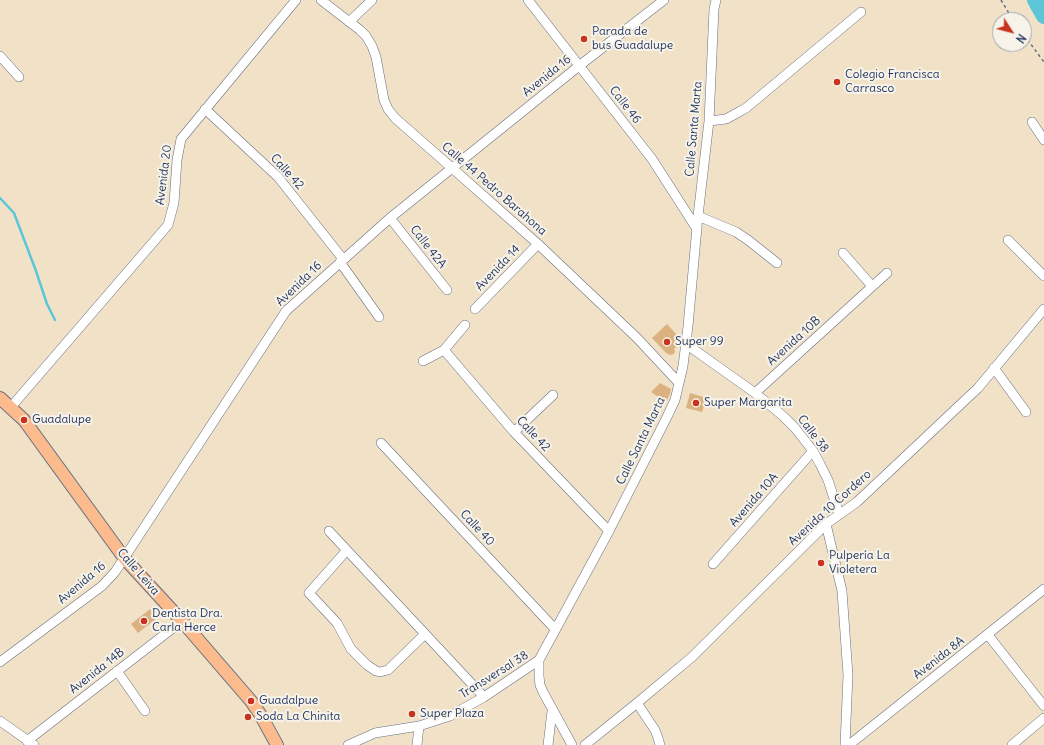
<!DOCTYPE html>
<html>
<head>
<meta charset="utf-8">
<style>
  body { margin:0 }
  #map { position:relative; width:1044px; height:745px; overflow:hidden; background:#f1e2c7; font-family:Delius,sans-serif }
  canvas { display:block }
  .north { position:absolute; left:992px; top:12px; width:40px; height:40px; box-sizing:border-box; background:#f7f3e8; border:1px solid #9fa5b1; border-radius:50%; rotate:126deg; font-size:11px; font-weight:700; line-height:16px; text-align:center; color:#1b2f5e }
  .north::after { content:''; display:block; margin:auto; width:14px; height:18px; background:#c8321e; clip-path:polygon(50% 0,100% 100%,50% 72%,0 100%) }
</style>
</head>
<body>
<div id="map">
<canvas width="1044" height="745"></canvas>
<div class="north">N</div>
</div>
<script>
const c = document.querySelector('canvas').getContext('2d');
c.lineJoin = 'round';
function shape(rows) {
  const path = new Path2D();
  for (const r of rows) {
    path.moveTo(r[0], r[1]);
    for (let i = 2; i < r.length; i += 2) path.lineTo(r[i], r[i + 1]);
  }
  return path;
}
function strokePath(path, color, width, dash) {
  c.strokeStyle = color;
  c.lineWidth = width;
  c.lineCap = dash ? 'butt' : 'round';
  c.setLineDash(dash || []);
  c.stroke(path);
}
function fillPath(path, color) {
  c.fillStyle = color;
  c.fill(path, 'evenodd');
}
function drawText(font, color, halo, rows, align = 'center') {
  c.font = font + ' Delius,sans-serif';
  c.lineWidth = 4;
  c.setLineDash([]);
  c.textBaseline = 'middle';
  c.strokeStyle = halo;
  c.fillStyle = color;
  for (const [text, x, y, turn = 0] of rows) {
    c.save();
    c.translate(x, y);
    c.rotate((+turn || 0) * Math.PI / 180);
    c.textAlign = isNaN(turn) ? turn : align;
    if (halo) c.strokeText(text, 0, 0);
    c.fillText(text, 0, 0);
    c.restore();
  }
}
strokePath(shape([
  [0,198,14,213,36,271,47,304,55,320]
]), '#5cc6d8', 2.5);
strokePath(shape([
  [1035,0,1044,16]
]), '#5cc6d8', 16);
fillPath(shape([
  [667,324,679,337,677,346,674,349,675,351,674,354,670,355,666,353,652,338],
  [660,383,671,389,670,394,666,402,651,392],
  [690,393,707,398,702,412,686,408],
  [150,609,157,618,138,633,131,624]
]), '#dcb180');
const minor = shape([
  [321,0,360,30,366,36,372,46,376,57,384,100,388,109,395,118,452,168,538,244,637,338,679,383],
  [528,0,652,159,697,229],
  [349,22,372,0],
  [0,56,19,77],
  [205,109,278,177,343,259],
  [709,121,726,119,737,113,746,108,861,12],
  [1032,122,1044,140],
  [698,216,736,232,748,240,777,263],
  [390,218,447,290],
  [1008,240,1044,276],
  [843,253,872,286],
  [340,262,379,317],
  [475,309,538,244],
  [686,344,755,393,783,416,795,428,813,451,820,464,828,480,839,514],
  [444,350,514,432,609,531],
  [423,361,444,350,465,325],
  [994,368,1026,412],
  [755,393,887,273],
  [11,407,168,225,174,203,177,160,181,139,296,0],
  [514,432,553,395],
  [381,443,555,629],
  [826,524,842,591,848,675,845,745],
  [329,531,484,697],
  [347,550,309,593,337,623,351,649,367,665,376,671,380,672,388,670,425,634],
  [713,564,813,451],
  [988,635,1044,706],
  [0,662,102,586,115,572,286,311,390,218,579,66,664,0],
  [117,671,145,711],
  [637,703,655,730,658,738,660,745],
  [0,721,34,745],
  [27,741,182,621],
  [348,745,375,733,419,726,450,716,484,697,539,660],
  [417,745,419,726],
  [548,745,552,711],
  [572,745,543,692,540,685,539,676,539,660,609,531,666,419,675,400,683,366,688,326,698,216,709,121,714,9,716,0],
  [585,745,637,703,692,657,826,524,857,502,978,388,1044,309],
  [849,745,1044,589],
  [1012,745,1044,718]
]);
const major = shape([
  [0,398,24,420,125,559,182,621,251,701,260,714,277,745]
]);
strokePath(minor, '#666e83', 10);
strokePath(major, '#666e83', 14);
strokePath(shape([
  [1001,0,1013,20],
  [1024,35,1044,62]
]), '#666e83', 1.5, [3, 3]);
strokePath(minor, '#fff', 9);
strokePath(major, '#fbbb8d', 12);
for (const [x, y, r, color] of [
  [584,39,4,"#c8321e"],
  [837,82,4,"#c8321e"],
  [667,342,4,"#c8321e"],
  [696,403,4,"#c8321e"],
  [24,420,4,"#c8321e"],
  [821,563,4,"#c8321e"],
  [144,621,4,"#c8321e"],
  [251,701,4,"#c8321e"],
  [412,714,4,"#c8321e"],
  [248,717,4,"#c8321e"]
]) {
  const dot = new Path2D();
  dot.arc(x, y, r, 0, 2 * Math.PI);
  c.fillStyle = color;
  c.fill(dot);
  strokePath(dot, '#f7f3e8', 1.5);
}
drawText('12px', '#1b2f5e', '#f7f3e8', [
  ["Parada de",592,32],
  ["bus Guadalupe",592,46],
  ["Colegio Francisca",845,75],
  ["Carrasco",845,89],
  ["Super 99",675,342],
  ["Super Margarita",704,403],
  ["Guadalupe",32,420],
  ["Pulpería La",829,556],
  ["Violetera",829,570],
  ["Dentista Dra.",152,614],
  ["Carla Herce",152,628],
  ["Guadalpue",259,701],
  ["Super Plaza",420,714],
  ["Soda La Chinita",256,717]
], 'left');
drawText('12px', '#1b2f5e', '#f7f3e8', [
  ["Avenida 16",547,76,-39],
  ["Calle 46",625,105,52],
  ["Calle Santa Marta",694,129,-85],
  ["Calle 42",287,172,48],
  ["Avenida 20",164,175,-83],
  ["Calle 44 Pedro Barahona",494,189,41],
  ["Calle 42A",428,247,52],
  ["Avenida 14",498,268,-46],
  ["Avenida 16",299,284,-44],
  ["Avenida 10B",794,341,-42],
  ["Calle 42",533,434,47],
  ["Calle 38",813,434,53],
  ["Calle Santa Marta",641,441,-64],
  ["Avenida 10A",754,500,-49],
  ["Avenida 10 Cordero",830,508,-42],
  ["Calle 40",477,528,47],
  ["Calle Leiva",138,572,49],
  ["Avenida 16",82,583,-40],
  ["Avenida 8A",939,658,-38],
  ["Avenida 14B",97,671,-38],
  ["Transversal 38",494,675,-32]
]);
</script>
</body>
</html>
